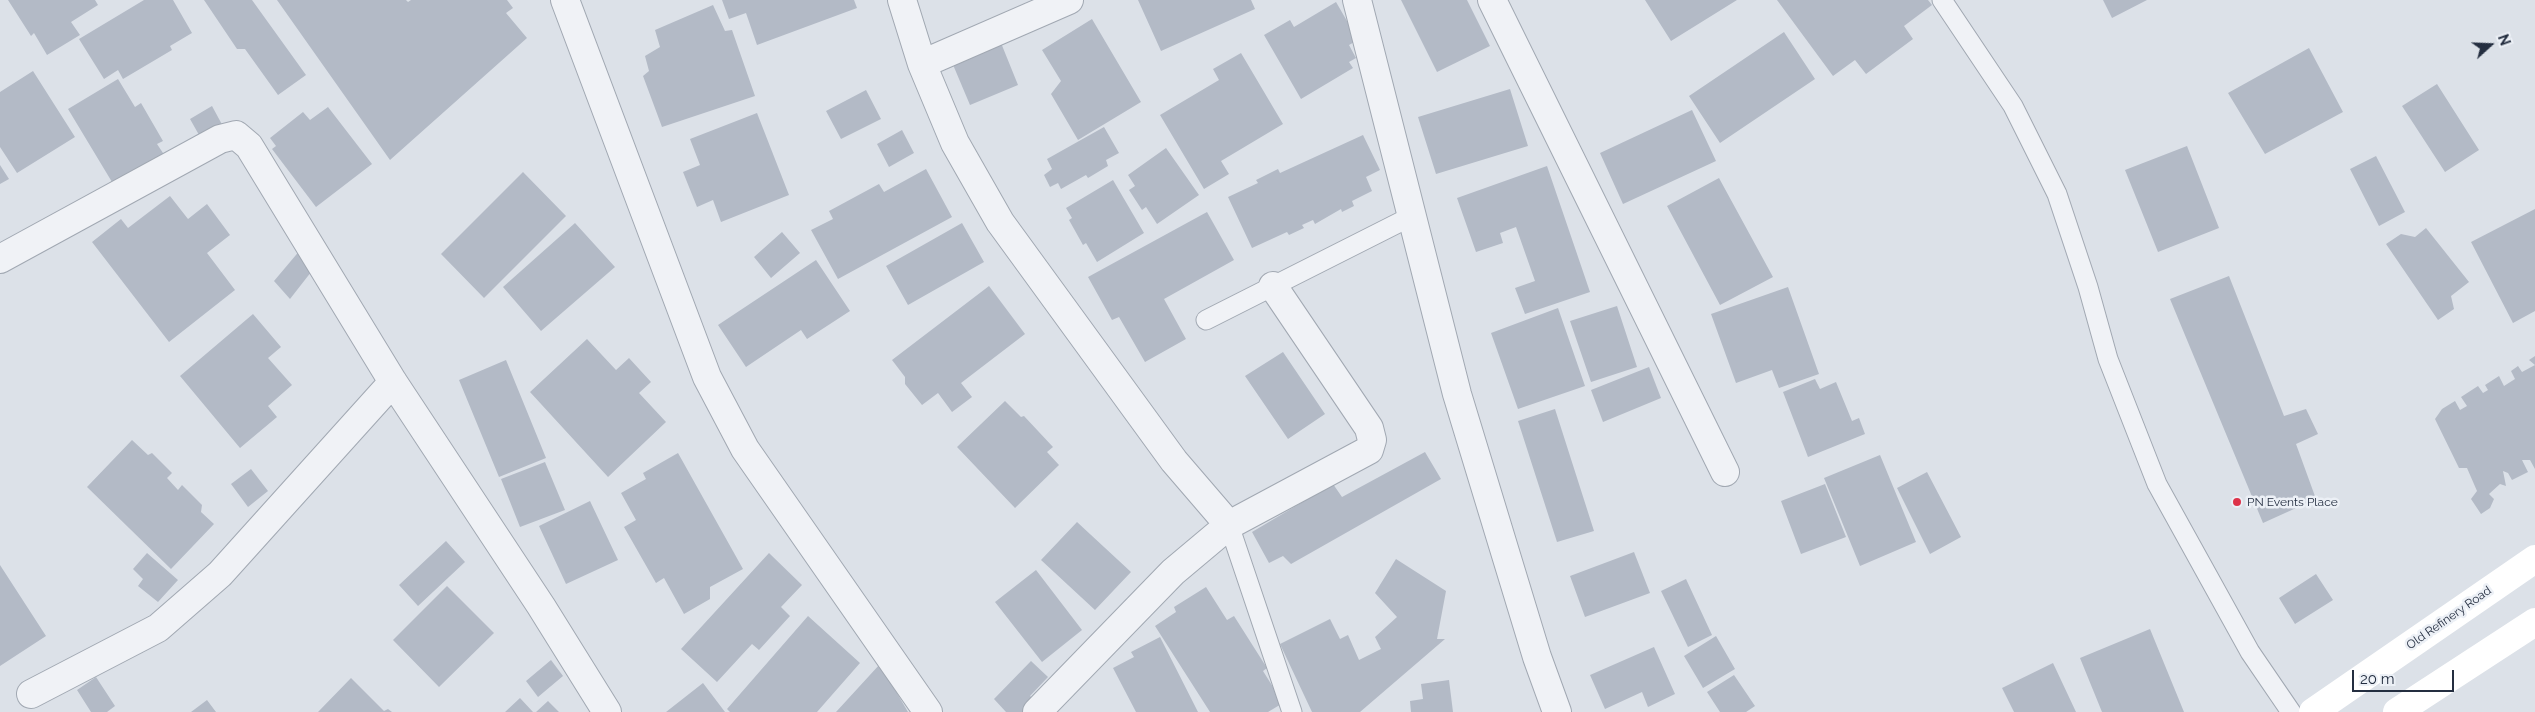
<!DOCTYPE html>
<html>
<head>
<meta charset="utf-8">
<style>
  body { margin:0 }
  #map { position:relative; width:2535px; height:712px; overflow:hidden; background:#dce1e8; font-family:Raleway,sans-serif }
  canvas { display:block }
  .north { position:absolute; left:2465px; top:20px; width:50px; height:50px; -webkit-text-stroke:4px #ecf0f6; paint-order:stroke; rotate:70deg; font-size:14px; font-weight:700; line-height:20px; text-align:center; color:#242e40 }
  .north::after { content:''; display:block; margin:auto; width:18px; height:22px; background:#242e40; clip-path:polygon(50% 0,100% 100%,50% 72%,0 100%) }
  .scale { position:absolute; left:2352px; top:670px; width:102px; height:22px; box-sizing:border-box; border:2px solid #242e40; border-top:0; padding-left:6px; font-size:15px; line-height:18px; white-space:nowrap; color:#242e40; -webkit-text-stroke:4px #ecf0f6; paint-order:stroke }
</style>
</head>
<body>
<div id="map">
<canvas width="2535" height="712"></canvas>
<div class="north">N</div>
<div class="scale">20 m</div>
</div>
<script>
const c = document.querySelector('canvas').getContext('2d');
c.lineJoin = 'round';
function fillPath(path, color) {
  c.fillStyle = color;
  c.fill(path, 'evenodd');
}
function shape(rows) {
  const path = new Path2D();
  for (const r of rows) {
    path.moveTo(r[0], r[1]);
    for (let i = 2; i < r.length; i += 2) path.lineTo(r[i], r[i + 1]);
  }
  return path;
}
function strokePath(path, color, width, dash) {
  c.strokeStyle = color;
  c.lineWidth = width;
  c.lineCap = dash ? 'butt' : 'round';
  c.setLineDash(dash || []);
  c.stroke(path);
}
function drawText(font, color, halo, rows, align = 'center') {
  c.font = font + ' Raleway,sans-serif';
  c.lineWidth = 5;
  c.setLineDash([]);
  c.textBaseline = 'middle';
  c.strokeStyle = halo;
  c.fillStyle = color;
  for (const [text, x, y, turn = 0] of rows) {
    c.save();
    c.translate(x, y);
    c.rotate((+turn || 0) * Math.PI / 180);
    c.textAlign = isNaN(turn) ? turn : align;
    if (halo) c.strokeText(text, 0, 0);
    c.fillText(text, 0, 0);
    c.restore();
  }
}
fillPath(shape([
  [8,0,95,0,98,5,71,22,80,35,47,55,34,33,31,36],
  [144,0,173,0,192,33,170,46,172,50,123,79,118,70,104,79,79,39],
  [204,0,252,0,306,75,278,95,245,49,237,49],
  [277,0,406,0,408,2,411,0,507,0,513,8,506,13,527,38,390,160],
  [722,0,854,0,857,8,757,45,746,13,729,19],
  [1138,0,1251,0,1255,9,1161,51],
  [1401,0,1467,0,1490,46,1437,72],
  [1645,0,1737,0,1671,41],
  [1777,0,1928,0,1932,5,1904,26,1913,39,1866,74,1855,60,1833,76],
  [2103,0,2147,0,2112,18],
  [1336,2,1358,40,1349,45,1356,58,1349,62,1353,68,1301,99,1264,35,1290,20,1294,27],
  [713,5,725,31,732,30,755,96,662,127,643,76,649,71,645,56,660,47,655,30],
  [1092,19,1141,102,1078,140,1051,94,1061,81,1042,50],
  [1784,32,1815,79,1720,143,1689,96],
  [999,38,1018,85,970,105,951,60],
  [2309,48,2343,112,2265,154,2228,93],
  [1241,53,1283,124,1221,161,1229,174,1204,189,1160,115,1219,80,1213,69],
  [33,71,75,137,17,173,0,147,0,92],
  [118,79,135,107,141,103,163,141,157,144,165,156,115,187,68,109],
  [2437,84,2479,150,2445,172,2402,106],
  [1510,89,1528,146,1436,174,1418,117],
  [866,90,881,119,841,139,826,111],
  [212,106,225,130,203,142,190,119],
  [328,107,372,164,316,207,272,149,276,146,270,138,303,112,310,120],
  [1692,110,1716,161,1623,204,1600,153],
  [757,113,789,195,721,222,713,200,697,207,683,172,700,165,690,139],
  [1104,127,1119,153,1106,160,1108,166,1088,178,1086,175,1061,189,1058,183,1050,187,1044,175,1052,169,1047,159],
  [902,130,914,153,889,167,877,144],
  [1363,135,1380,170,1366,177,1372,191,1352,201,1354,206,1342,212,1341,209,1315,224,1313,220,1302,225,1304,228,1289,235,1287,232,1252,248,1228,197,1258,183,1256,180,1278,169,1280,173],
  [2187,146,2219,228,2158,252,2125,170],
  [1166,148,1199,195,1157,224,1146,207,1142,210,1129,190,1135,186,1128,175],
  [2376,156,2405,212,2379,226,2350,169],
  [0,165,9,179,0,184],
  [1547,166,1590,292,1525,314,1515,288,1535,281,1516,227,1500,233,1503,243,1476,252,1457,198],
  [926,169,952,217,838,279,811,230,833,219,829,211,879,184,884,192],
  [523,172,566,216,484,298,441,254],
  [1719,178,1773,277,1720,305,1667,206],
  [1113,180,1144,233,1097,262,1086,243,1083,245,1069,220,1072,218,1066,208],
  [170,196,188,219,207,204,230,235,207,253,235,290,169,342,92,242,121,219,128,228],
  [2535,209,2535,311,2513,323,2471,242],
  [1207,212,1234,260,1164,299,1186,339,1145,362,1119,317,1112,320,1088,277],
  [575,223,615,267,541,331,503,287],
  [962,223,984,262,908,305,886,266],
  [2426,228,2469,282,2451,296,2454,309,2438,320,2386,244,2401,234,2415,237],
  [782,232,800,253,771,278,754,257],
  [301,249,315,267,290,299,274,281],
  [816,260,850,311,807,339,801,330,746,367,718,325],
  [2229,276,2284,416,2306,409,2318,434,2296,444,2316,499,2263,523,2170,299],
  [989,286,1025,334,961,383,972,397,952,412,938,393,922,405,905,384,905,377,892,360],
  [1788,287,1819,374,1779,388,1772,370,1736,383,1711,314],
  [1617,306,1637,367,1591,382,1570,321],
  [1558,308,1585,386,1518,409,1491,333],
  [253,314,281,347,268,358,292,385,268,406,277,417,240,448,180,376],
  [587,339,616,370,629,358,651,382,639,393,666,422,608,477,530,392],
  [1283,352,1325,414,1288,439,1245,376],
  [2535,356,2535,469,2530,460,2522,460,2528,472,2512,480,2508,473,2503,471,2506,486,2500,484,2489,494,2494,499,2490,508,2481,514,2471,499,2477,491,2467,468,2459,468,2435,419,2442,409,2455,401,2460,410,2467,406,2461,397,2478,386,2483,393,2488,390,2485,385,2499,376,2504,386,2515,379,2511,371,2518,366,2522,372,2535,365,2529,360],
  [506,360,546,458,499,477,459,380],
  [1649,367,1661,398,1603,422,1591,390],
  [1815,379,1820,389,1836,382,1852,421,1859,418,1865,434,1808,457,1783,392],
  [1005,401,1021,417,1024,416,1053,447,1047,452,1059,465,1015,508,957,447],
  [1555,409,1594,531,1557,542,1518,421],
  [132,440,148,455,152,453,172,473,167,478,178,490,182,485,202,505,201,512,214,524,171,569,87,487],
  [1425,452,1441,479,1291,564,1283,556,1269,563,1252,532,1333,484,1342,497],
  [678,453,743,569,710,587,710,599,684,614,664,578,656,583,624,527,636,520,621,493,646,479,643,473],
  [1880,455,1916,542,1860,566,1824,478],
  [545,462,565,510,520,527,501,479],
  [251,469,268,491,248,507,231,484],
  [1927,472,1961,537,1930,554,1897,488],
  [1825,484,1846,537,1801,554,1781,501],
  [590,501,618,560,566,584,539,526],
  [1077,522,1131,572,1095,610,1041,560],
  [446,541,465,562,418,606,399,585],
  [1634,552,1650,593,1585,617,1570,576],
  [147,553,178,580,158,602,138,586,143,579,133,569],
  [769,553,802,585,781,607,790,616,759,650,752,644,717,682,681,649],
  [1396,559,1446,591,1437,639,1445,639,1360,712,1312,712,1280,644,1330,619,1340,639,1348,635,1359,660,1381,649,1375,637,1397,617,1375,593],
  [0,565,46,636,0,666],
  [1036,570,1082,630,1042,662,995,602],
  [2316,574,2333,600,2295,624,2279,598],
  [1686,579,1712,635,1688,647,1661,591],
  [447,586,494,633,439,687,393,640],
  [1206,587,1227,620,1234,616,1267,668,1263,671,1283,703,1268,712,1210,712,1155,626,1176,612,1174,607],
  [808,616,860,663,817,712,730,712,727,709],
  [2150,629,2184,712,2102,712,2080,658],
  [1716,636,1735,669,1703,688,1684,656],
  [1160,637,1198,712,1136,712,1113,668,1134,657,1131,652],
  [1654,647,1675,694,1648,707,1642,692,1605,709,1590,675],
  [551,660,563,676,538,697,526,681],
  [1031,661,1048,677,1030,696,1037,702,1028,712,1006,712,994,699],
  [2053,663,2076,712,2014,712,2002,688],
  [880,664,908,712,836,712],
  [1734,675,1755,706,1746,712,1720,712,1707,692],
  [96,677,115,706,107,712,91,712,77,690],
  [351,678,384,711,388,709,392,712,318,712],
  [1449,680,1453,712,1411,712,1410,701,1423,699,1421,684],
  [703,683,725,712,666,712],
  [520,698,533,712,505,712],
  [207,700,216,712,191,712],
  [548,701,559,712,536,712]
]), '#b3bac6');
const lane = shape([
  [1942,0,2013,106,2057,194,2088,287,2108,359,2157,484,2250,652,2291,712],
  [1206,320,1412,216],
  [1229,525,1292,712]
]);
const street = shape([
  [565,0,707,377,745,449,928,712],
  [902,0,922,64,955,143,1000,222,1174,461,1229,525],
  [1357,0,1457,394,1537,657,1557,712],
  [1492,0,1725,472],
  [922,64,1069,0],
  [0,259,220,139,236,135,249,146,393,382,541,606,607,712],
  [31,694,158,628,220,574,393,382],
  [1037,712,1173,572,1229,525,1369,450,1372,440,1369,428,1273,286]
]);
strokePath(lane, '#a1a8b2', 21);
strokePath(street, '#a1a8b2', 30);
strokePath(lane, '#f0f2f6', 19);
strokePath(street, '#f0f2f6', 28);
strokePath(shape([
  [2313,712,2535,559],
  [2397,712,2535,622]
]), '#fff', 28);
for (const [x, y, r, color] of [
  [2237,502,5,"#dd3249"]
]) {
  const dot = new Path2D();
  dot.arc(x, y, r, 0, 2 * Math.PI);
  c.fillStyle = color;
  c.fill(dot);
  strokePath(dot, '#ecf0f6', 2);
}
drawText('12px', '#242e40', '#ecf0f6', [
  ["PN Events Place",2247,502]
], 'left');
drawText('12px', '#242e40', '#ecf0f6', [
  ["Old Refinery Road",2449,618,-35]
]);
</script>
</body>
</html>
